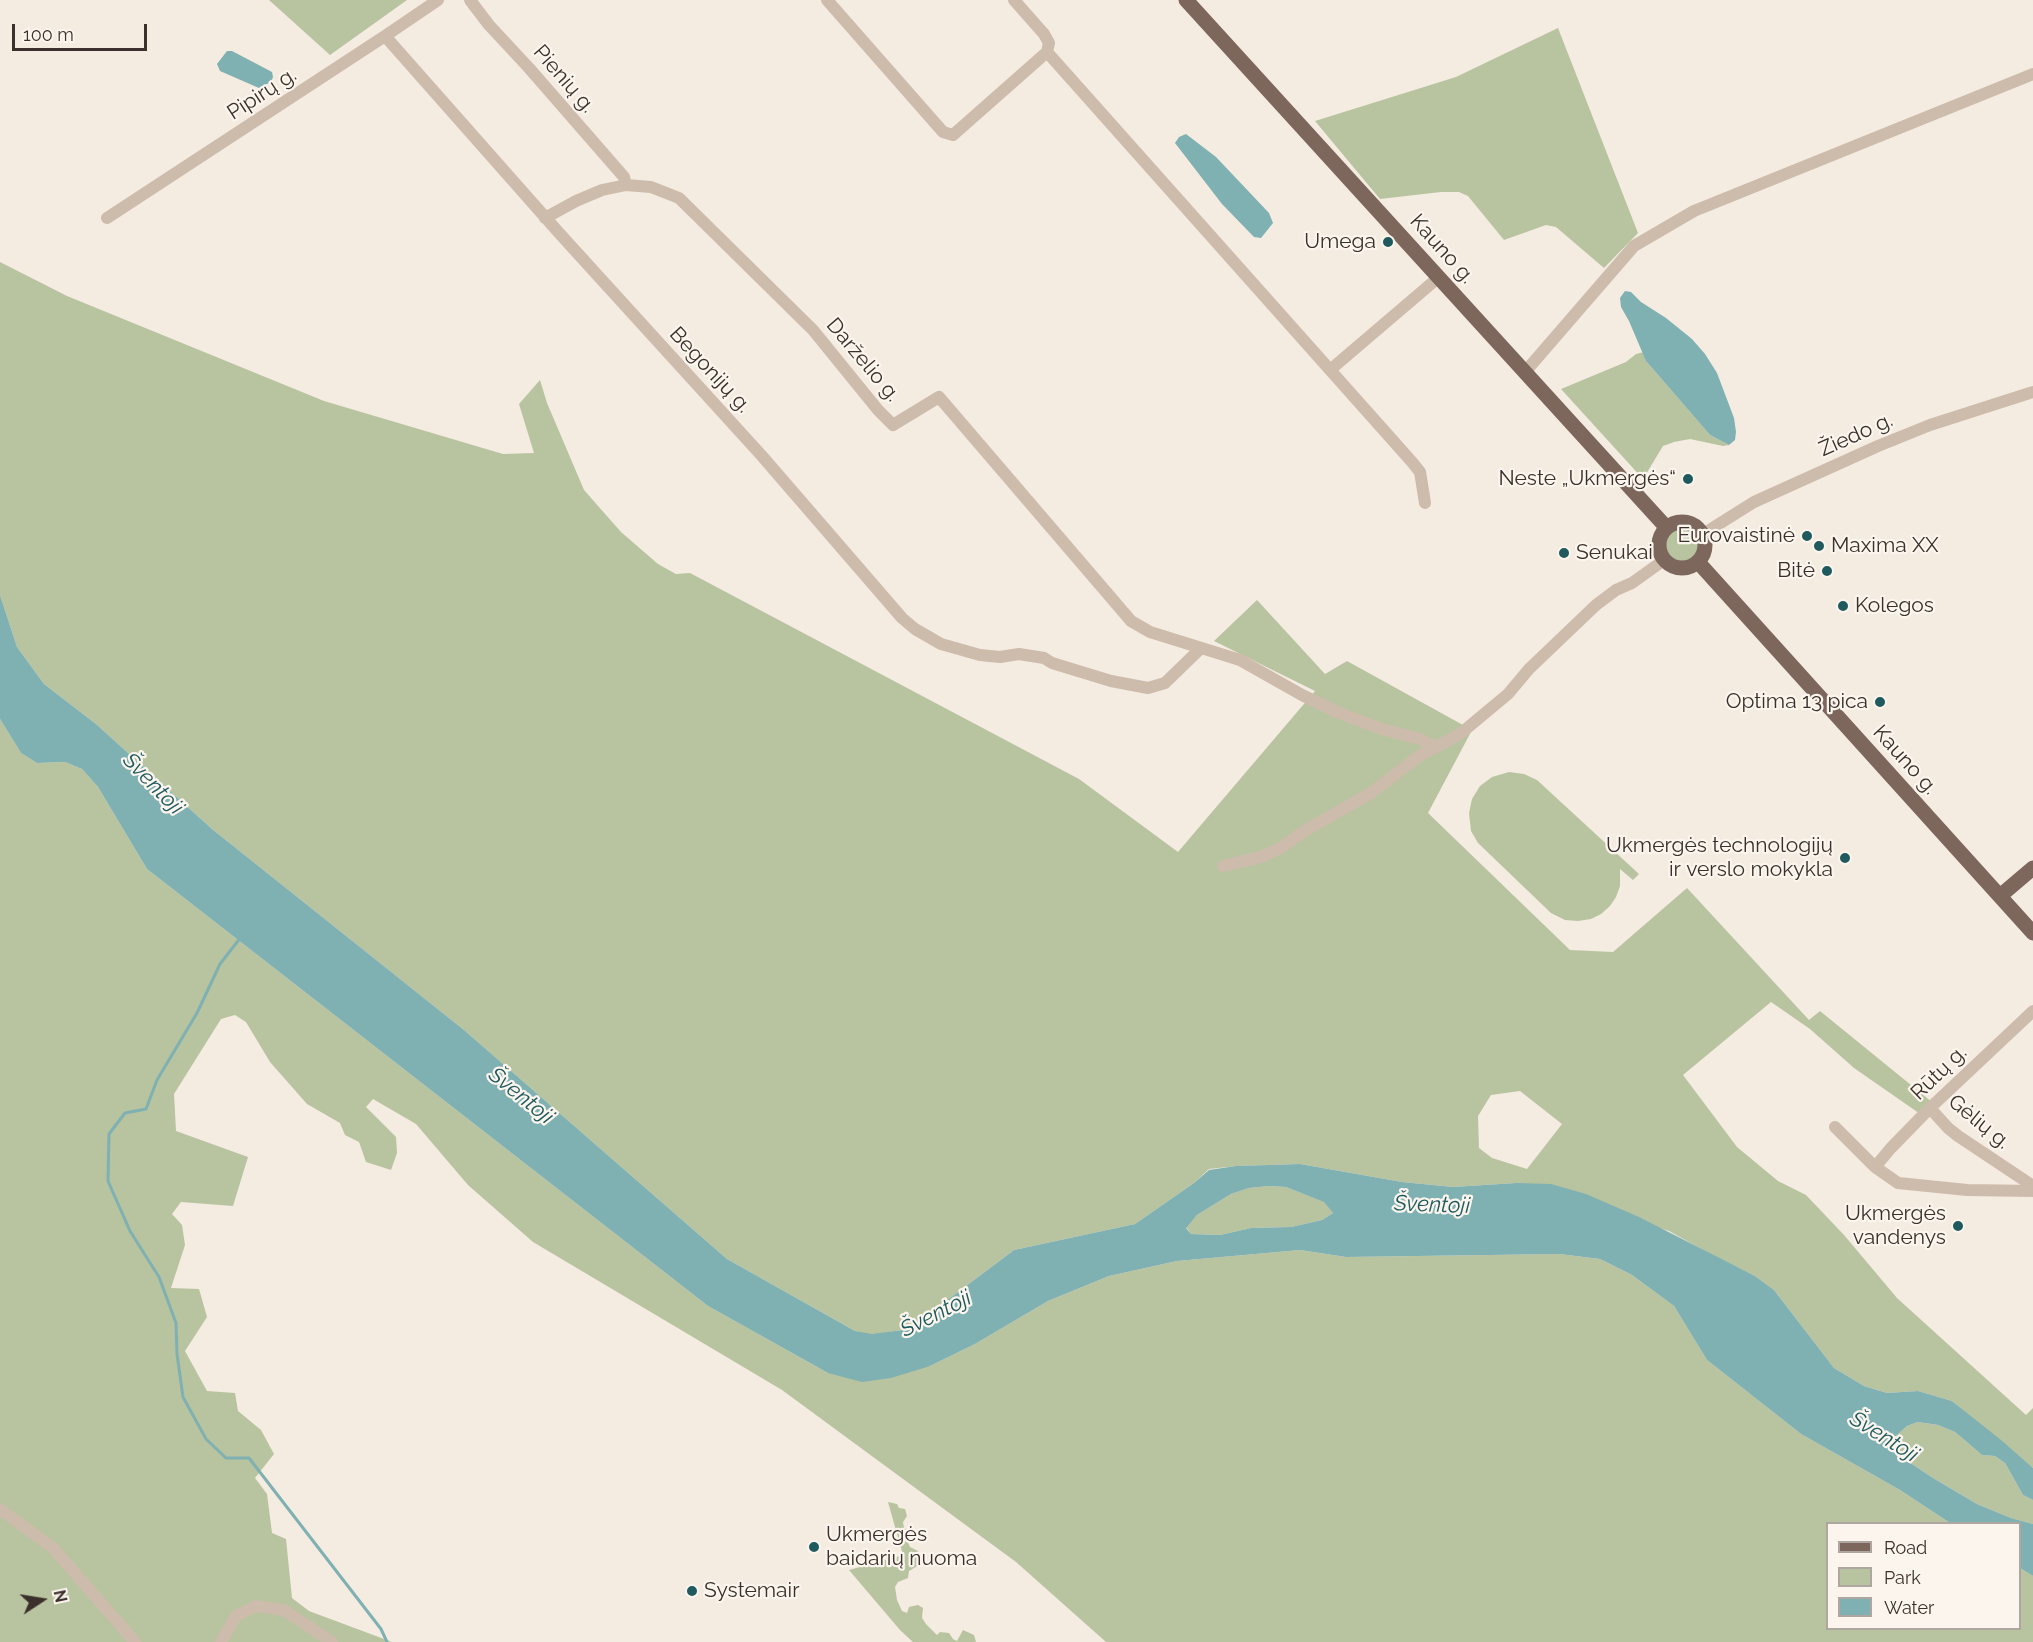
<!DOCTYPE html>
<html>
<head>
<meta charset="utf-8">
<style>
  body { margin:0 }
  #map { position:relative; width:2033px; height:1642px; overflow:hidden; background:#f4ebe1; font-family:Raleway,sans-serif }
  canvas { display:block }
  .legend { position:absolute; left:1826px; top:1522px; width:195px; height:108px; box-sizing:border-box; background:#fbf5ee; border:2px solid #aea6a0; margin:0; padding:8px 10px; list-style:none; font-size:18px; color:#3b302b }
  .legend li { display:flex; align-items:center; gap:12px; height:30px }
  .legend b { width:30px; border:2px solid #aea6a0 }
  .north { position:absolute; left:12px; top:1570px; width:60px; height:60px; -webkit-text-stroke:4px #fbf5ee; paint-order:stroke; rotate:78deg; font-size:16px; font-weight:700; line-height:24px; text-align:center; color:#3b302b }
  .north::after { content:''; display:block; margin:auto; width:21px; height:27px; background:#3b302b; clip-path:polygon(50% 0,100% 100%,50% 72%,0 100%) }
  .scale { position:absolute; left:12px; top:24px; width:135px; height:27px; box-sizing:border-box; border:3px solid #3b302b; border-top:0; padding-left:8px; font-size:18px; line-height:21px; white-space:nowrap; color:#3b302b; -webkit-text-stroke:4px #fbf5ee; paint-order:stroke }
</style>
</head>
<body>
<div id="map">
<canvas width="2033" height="1642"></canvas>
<ul class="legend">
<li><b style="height:8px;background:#7d675c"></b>Road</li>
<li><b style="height:16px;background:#b8c4a0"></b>Park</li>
<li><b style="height:16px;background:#7fb0b2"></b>Water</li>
</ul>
<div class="north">N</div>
<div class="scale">100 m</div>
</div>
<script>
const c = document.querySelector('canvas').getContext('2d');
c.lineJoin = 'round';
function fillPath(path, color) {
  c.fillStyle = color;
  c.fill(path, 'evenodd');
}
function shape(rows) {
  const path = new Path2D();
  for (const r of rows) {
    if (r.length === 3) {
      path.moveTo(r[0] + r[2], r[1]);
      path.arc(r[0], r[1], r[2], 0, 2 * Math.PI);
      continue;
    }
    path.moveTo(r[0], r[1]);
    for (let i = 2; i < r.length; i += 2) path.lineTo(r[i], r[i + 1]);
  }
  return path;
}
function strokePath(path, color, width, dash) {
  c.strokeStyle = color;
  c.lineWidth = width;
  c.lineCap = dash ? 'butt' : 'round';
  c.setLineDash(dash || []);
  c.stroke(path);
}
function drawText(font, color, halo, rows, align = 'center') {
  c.font = font + ' Raleway,sans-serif';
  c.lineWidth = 4.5;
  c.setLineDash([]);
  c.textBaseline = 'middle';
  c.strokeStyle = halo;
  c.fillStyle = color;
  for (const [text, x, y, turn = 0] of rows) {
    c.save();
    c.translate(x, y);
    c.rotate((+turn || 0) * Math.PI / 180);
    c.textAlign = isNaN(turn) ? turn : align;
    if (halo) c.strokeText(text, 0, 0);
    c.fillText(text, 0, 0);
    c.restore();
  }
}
fillPath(shape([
  [269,0,407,0,330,55],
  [1558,28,1638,233,1604,268,1556,227,1546,225,1504,240,1468,196,1459,192,1441,192,1380,199,1315,121,1456,77],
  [0,262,67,296,324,401,503,454,534,453,519,404,540,380,547,403,584,490,621,532,658,564,676,574,690,573,1079,779,1178,852,1315,691,1214,641,1257,600,1325,674,1347,661,1472,730,1428,813,1570,950,1613,952,1687,888,1809,1020,1820,1011,1938,1107,1926,1118,1854,1068,1810,1029,1771,1002,1683,1075,1737,1147,1778,1181,1806,1195,1844,1235,1897,1298,2026,1415,2033,1408,2033,1468,1952,1401,1918,1391,1887,1393,1864,1386,1834,1368,1774,1290,1755,1276,1714,1256,1669,1231,1516,1183,1453,1187,1402,1182,1300,1164,1237,1166,1209,1169,1194,1183,1135,1224,1014,1250,926,1316,902,1330,872,1335,855,1331,727,1259,464,1030,212,829,96,724,44,684,17,647,0,595],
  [1520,1091,1562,1124,1527,1169,1492,1158,1479,1148,1478,1116,1491,1095],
  [1644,352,1646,361,1710,435,1729,445,1723,446,1690,439,1674,442,1663,446,1643,479,1561,389,1626,362,1636,354],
  [1683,545,17],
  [0,719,21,753,37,763,65,762,82,769,98,787,147,869,708,1306,828,1373,930,1366,975,1344,1048,1301,1109,1276,1177,1261,1300,1250,1346,1257,1559,1254,1600,1259,1632,1275,1674,1306,1707,1360,1801,1434,1900,1490,1950,1523,1828,1524,1828,1628,2020,1628,2020,1568,2033,1576,2033,1642,1106,1642,1016,1562,782,1390,533,1242,468,1185,416,1124,373,1099,366,1107,396,1137,397,1153,391,1170,366,1162,359,1142,345,1135,340,1123,307,1104,270,1062,246,1022,235,1015,221,1019,174,1094,176,1131,248,1157,233,1206,181,1202,172,1214,182,1225,185,1245,171,1288,199,1289,207,1317,185,1351,207,1391,235,1393,238,1411,261,1430,274,1454,255,1478,267,1494,272,1533,286,1539,292,1598,309,1611,392,1642,0,1642],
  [1509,772,1524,774,1537,780,1639,874,1633,880,1620,869,1620,886,1616,897,1610,906,1601,914,1591,919,1578,921,1565,920,1551,913,1478,843,1471,831,1469,813,1472,799,1480,786,1492,777],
  [1269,1186,1286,1187,1325,1202,1333,1213,1322,1220,1291,1227,1251,1228,1220,1235,1191,1234,1186,1227,1197,1215,1231,1194,1249,1188],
  [1918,1422,1938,1425,1955,1432,1982,1455,1995,1456,2005,1463,2023,1495,2033,1500,2033,1524,2011,1518,1977,1504,1933,1478,1891,1450,1888,1443,1907,1426],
  [888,1502,897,1504,899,1508,905,1509,907,1516,903,1522,904,1528,910,1532,907,1540,910,1547,918,1551,919,1565,909,1571,908,1578,898,1582,895,1587,897,1600,902,1611,907,1613,909,1607,918,1605,923,1608,922,1618,926,1624,937,1635,940,1632,949,1633,953,1639,957,1641,963,1630,974,1635,976,1642,913,1642,900,1630,849,1570,903,1555]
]), '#b8c4a0');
fillPath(shape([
  [227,51,232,51,272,72,273,77,271,82,259,88,220,71,217,64],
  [1186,134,1216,157,1269,213,1273,223,1261,238,1254,237,1222,204,1175,143,1179,137],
  [1625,291,1631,292,1641,302,1666,318,1692,339,1705,354,1717,373,1734,418,1736,432,1735,440,1729,445,1710,435,1646,361,1629,321,1621,307,1620,298],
  [0,595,17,647,44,684,96,724,212,829,464,1030,727,1259,855,1331,872,1334,903,1330,926,1316,1014,1250,1135,1224,1194,1183,1209,1170,1236,1166,1300,1164,1402,1182,1453,1187,1516,1183,1551,1184,1586,1194,1639,1217,1755,1276,1774,1290,1834,1368,1864,1386,1887,1393,1918,1391,1952,1401,2001,1440,2033,1468,2033,1500,2023,1495,2005,1463,1995,1456,1982,1455,1955,1432,1938,1425,1918,1422,1907,1426,1888,1443,1891,1450,1933,1478,1977,1504,2011,1518,2033,1524,2033,1576,2020,1568,2020,1524,1950,1523,1900,1490,1801,1434,1707,1360,1674,1306,1632,1275,1600,1259,1559,1254,1346,1257,1300,1250,1177,1261,1109,1276,1048,1301,975,1344,930,1366,891,1378,862,1382,828,1373,708,1306,147,869,98,787,82,769,65,762,37,763,21,753,0,719],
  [1269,1186,1286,1187,1324,1202,1333,1213,1322,1220,1291,1227,1251,1228,1220,1235,1191,1234,1186,1228,1197,1215,1231,1194,1249,1188]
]), '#7fb0b2');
strokePath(shape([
  [241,937,220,964,197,1013,157,1080,146,1109,125,1113,109,1134,108,1181,130,1231,159,1277,176,1323,177,1354,183,1397,206,1439,226,1458,249,1458,381,1629,387,1642]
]), '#7fb0b2', 3);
strokePath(shape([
  [470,0,489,25,529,68,624,177,626,185],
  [827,0,943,132,953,135,1047,52,1049,43,1044,34,1014,0],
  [385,36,560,234,762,456,902,618,915,629,941,644,980,655,1000,657,1019,654,1044,658,1052,663,1111,681,1148,688,1165,683,1201,648],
  [1047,52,1412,462,1420,472,1425,503],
  [107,218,385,36,438,0],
  [545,218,576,201,602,190,626,185,651,187,679,198,813,330,878,410,893,425,939,397,1131,621,1150,632,1240,660,1302,695,1339,713,1382,729,1420,739,1436,747],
  [1330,370,1439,277],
  [1525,372,1634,246,1694,211,2033,74],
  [1703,534,1754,502,1878,446,1930,425,2033,392],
  [1223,866,1261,857,1282,847,1306,830,1371,793,1419,756,1460,734,1508,694,1529,669,1596,605,1616,590,1632,583,1664,560],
  [1930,1108,1948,1128,1958,1136,2033,1186],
  [1835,1127,1875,1167,1898,1183,1967,1190,2033,1191],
  [1875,1167,1891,1148,1930,1108,2033,1011],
  [0,1509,53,1548,135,1642],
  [221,1642,236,1616,256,1606,284,1610,332,1642]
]), '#cdbbac', 12);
strokePath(shape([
  [1186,0,1666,527],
  [1682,545,23],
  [1698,562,2033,933],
  [2000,896,2033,868]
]), '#7d675c', 15);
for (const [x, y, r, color] of [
  [1388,242,6,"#1f5a5e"],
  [1688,479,6,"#1f5a5e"],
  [1807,536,6,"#1f5a5e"],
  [1819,546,6,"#1f5a5e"],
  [1564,553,6,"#1f5a5e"],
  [1827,571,6,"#1f5a5e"],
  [1843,606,6,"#1f5a5e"],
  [1880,702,6,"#1f5a5e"],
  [1845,858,6,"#1f5a5e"],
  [1958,1226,6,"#1f5a5e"],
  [814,1547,6,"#1f5a5e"],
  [692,1591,6,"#1f5a5e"]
]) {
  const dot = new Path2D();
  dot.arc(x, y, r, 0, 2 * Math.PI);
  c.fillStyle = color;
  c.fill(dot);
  strokePath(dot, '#fbf5ee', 2);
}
drawText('21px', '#3b302b', '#fbf5ee', [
  ["Pienių g.",564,79,49],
  ["Pipirų g.",262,94,-33],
  ["Kauno g.",1442,249,48],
  ["Darželio g.",863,360,50],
  ["Begonijų g.",710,370,47],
  ["Žiedo g.",1856,435,-24],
  ["Kauno g.",1905,760,48],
  ["Rūtų g.",1939,1073,-44],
  ["Gėlių g.",1979,1122,39]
]);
drawText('21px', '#3b302b', '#fbf5ee', [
  ["Umega",1376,242],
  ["Neste „Ukmergės“",1676,479],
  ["Eurovaistinė",1795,536],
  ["Maxima XX",1831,546,"left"],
  ["Senukai",1576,553,"left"],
  ["Bitė",1815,571],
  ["Kolegos",1855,606,"left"],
  ["Optima 13 pica",1868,702],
  ["Ukmergės technologijų",1833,846],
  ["ir verslo mokykla",1833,870],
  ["Ukmergės",1946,1214],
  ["vandenys",1946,1238],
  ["Ukmergės",826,1535,"left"],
  ["baidarių nuoma",826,1559,"left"],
  ["Systemair",704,1591,"left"]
], 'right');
drawText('italic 22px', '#1f5a5e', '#fbf5ee', [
  ["Šventoji",153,784,46],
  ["Šventoji",521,1096,39],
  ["Šventoji",1432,1205,2],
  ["Šventoji",936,1314,-27],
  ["Šventoji",1884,1437,32]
]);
</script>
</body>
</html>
